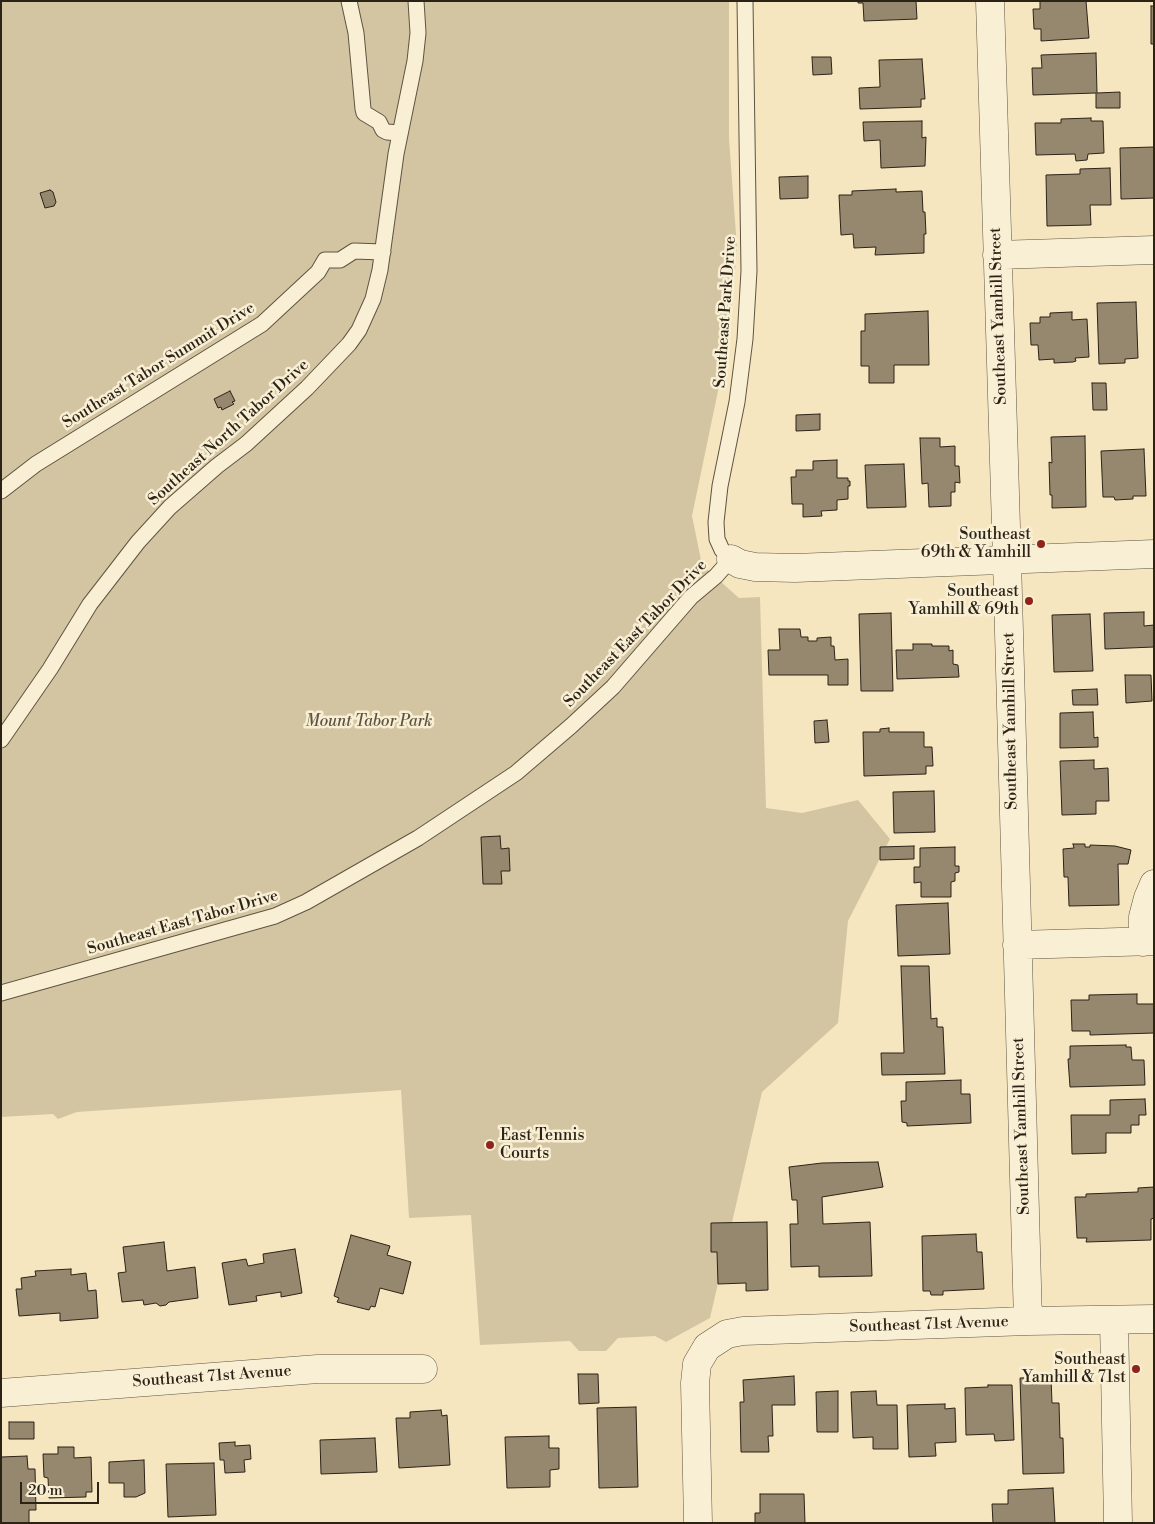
<!DOCTYPE html>
<html>
<head>
<meta charset="utf-8">
<style>
  body { margin:0 }
  #map { position:relative; width:1155px; height:1524px; overflow:hidden; background:#f6e6bf; font-family:"Libre Bodoni",serif }
  canvas { display:block }
  .frame { position:absolute; inset:0; border:2px solid #2c2317; pointer-events:none }
  .scale { position:absolute; left:20px; top:1482px; width:79px; height:22px; box-sizing:border-box; border:2px solid #2c2317; border-top:0; padding-left:6px; font-size:15px; line-height:18px; white-space:nowrap; color:#2c2317; -webkit-text-stroke:4px #f9efd5; paint-order:stroke }
</style>
</head>
<body>
<div id="map">
<canvas width="1155" height="1524"></canvas>
<div class="frame"></div>
<div class="scale">20 m</div>
</div>
<script>
const c = document.querySelector('canvas').getContext('2d');
c.lineJoin = 'round';
function fillPath(path, color) {
  c.fillStyle = color;
  c.fill(path, 'evenodd');
}
function shape(rows) {
  const path = new Path2D();
  for (const r of rows) {
    path.moveTo(r[0], r[1]);
    for (let i = 2; i < r.length; i += 2) path.lineTo(r[i], r[i + 1]);
  }
  return path;
}
function strokePath(path, color, width, dash) {
  c.strokeStyle = color;
  c.lineWidth = width;
  c.lineCap = dash ? 'butt' : 'round';
  c.setLineDash(dash || []);
  c.stroke(path);
}
function drawText(font, color, halo, rows, align = 'center') {
  c.font = font + ' "Libre Bodoni",serif';
  c.lineWidth = 5;
  c.setLineDash([]);
  c.textBaseline = 'middle';
  c.strokeStyle = halo;
  c.fillStyle = color;
  for (const [text, x, y, turn = 0] of rows) {
    c.save();
    c.translate(x, y);
    c.rotate((+turn || 0) * Math.PI / 180);
    c.textAlign = isNaN(turn) ? turn : align;
    if (halo) c.strokeText(text, 0, 0);
    c.fillText(text, 0, 0);
    c.restore();
  }
}
fillPath(shape([
  [1,1,729,1,729,139,737,248,729,338,692,516,702,565,739,598,760,597,766,808,802,813,858,800,890,839,848,921,838,1023,762,1092,710,1318,666,1342,655,1336,618,1338,606,1351,579,1351,570,1341,480,1345,471,1215,409,1218,401,1090,77,1112,58,1119,53,1114,1,1117]
]), '#d4c5a2');
const building = shape([
  [858,1,916,1,917,19,864,21,863,3,858,3,858,1],
  [1040,1,1086,1,1089,38,1041,41,1041,29,1034,29,1033,9,1040,9,1040,1],
  [1151,6,1154,6,1154,44,1151,44,1151,6],
  [1096,53,1097,93,1120,92,1120,108,1096,108,1096,93,1033,95,1032,68,1042,68,1041,55,1096,53],
  [812,57,831,57,832,74,813,75,812,57],
  [922,59,925,99,921,99,921,107,860,109,859,88,880,87,879,60,922,59],
  [1091,118,1091,121,1103,121,1104,153,1088,154,1087,160,1076,161,1075,154,1036,155,1035,123,1061,123,1061,119,1091,118],
  [922,121,922,138,926,137,925,166,881,168,880,140,864,141,863,122,922,121],
  [1154,147,1154,198,1121,199,1120,148,1154,147],
  [1110,168,1111,205,1090,205,1091,225,1047,226,1046,175,1080,174,1080,169,1110,168],
  [808,176,808,198,780,199,779,177,808,176],
  [896,189,896,192,922,191,923,212,925,212,926,234,924,234,924,253,875,255,876,247,854,248,853,234,841,235,839,195,852,195,852,191,896,189],
  [50,190,53,192,56,202,54,206,45,208,40,193,50,190],
  [1136,302,1138,358,1125,359,1125,363,1099,364,1097,303,1136,302],
  [928,311,929,365,894,365,894,383,869,383,869,366,861,366,861,331,865,331,865,314,928,311],
  [1072,312,1072,320,1087,319,1089,357,1075,358,1076,361,1073,362,1054,363,1054,359,1039,360,1038,345,1031,345,1030,323,1040,323,1040,317,1050,317,1050,313,1072,312],
  [1092,383,1106,383,1107,410,1093,410,1092,383],
  [230,391,235,401,232,402,234,404,222,410,221,407,218,408,214,399,230,391],
  [820,414,820,430,796,431,796,415,820,414],
  [1085,436,1086,507,1052,508,1052,495,1050,495,1049,462,1052,463,1051,437,1085,436],
  [920,438,940,438,940,447,955,446,955,466,959,466,960,483,955,482,955,492,951,492,951,506,929,507,928,483,922,484,920,438],
  [1144,449,1146,496,1133,496,1133,499,1115,500,1114,497,1103,497,1101,451,1144,449],
  [837,460,837,478,848,478,848,481,850,481,850,486,848,486,848,499,837,500,837,510,821,511,822,516,803,517,803,504,792,504,791,477,796,477,796,470,813,470,813,461,837,460],
  [904,464,906,507,867,508,865,465,904,464],
  [1144,612,1144,626,1154,625,1154,647,1105,649,1104,613,1144,612],
  [891,613,893,691,861,691,859,614,891,613],
  [1090,614,1093,671,1054,672,1052,615,1090,614],
  [779,629,800,629,801,637,808,637,808,641,817,641,817,638,831,637,831,646,834,646,835,660,848,659,848,685,828,685,828,675,769,675,768,650,780,650,779,629],
  [913,644,932,644,932,646,949,646,949,651,953,650,953,664,958,665,959,677,897,679,896,650,913,650,913,644],
  [1125,675,1151,675,1152,701,1126,703,1125,675],
  [1097,689,1098,705,1073,705,1072,690,1097,689],
  [1093,712,1094,738,1098,737,1098,747,1060,748,1060,713,1093,712],
  [827,720,829,742,815,743,814,721,827,720],
  [889,728,889,732,924,732,924,747,932,747,933,766,926,766,926,774,864,776,863,732,880,732,880,729,889,728],
  [1094,760,1094,769,1108,768,1109,801,1096,801,1096,814,1062,815,1060,761,1094,760],
  [934,791,935,832,894,833,893,792,934,791],
  [500,836,501,849,509,848,510,871,501,871,502,884,483,884,481,837,500,836],
  [1073,844,1085,844,1085,847,1090,847,1090,845,1115,846,1131,850,1128,864,1118,864,1119,905,1069,906,1068,877,1064,877,1063,849,1074,848,1073,844],
  [914,846,914,859,880,860,880,847,914,846],
  [955,847,955,866,959,866,959,872,955,873,955,881,951,882,951,897,921,897,921,882,914,883,914,867,920,867,920,848,955,847],
  [948,903,950,954,898,956,896,905,948,903],
  [901,966,929,966,931,1019,937,1018,937,1027,943,1027,945,1074,882,1075,881,1053,904,1053,901,966],
  [1137,994,1137,1004,1154,1004,1154,1033,1090,1035,1090,1031,1072,1031,1071,1000,1089,1000,1089,995,1137,994],
  [1126,1045,1126,1047,1131,1047,1132,1060,1144,1060,1145,1085,1070,1087,1068,1059,1070,1059,1070,1046,1126,1045],
  [961,1080,961,1094,970,1094,971,1123,907,1126,907,1123,902,1122,901,1101,906,1101,906,1082,961,1080],
  [1145,1099,1146,1115,1139,1115,1139,1125,1131,1125,1131,1133,1106,1133,1106,1153,1072,1154,1071,1115,1110,1115,1110,1100,1145,1099],
  [878,1162,883,1187,822,1197,823,1224,870,1222,872,1276,819,1277,819,1266,791,1267,790,1224,798,1224,797,1200,792,1200,789,1167,822,1163,878,1162],
  [1154,1187,1154,1218,1151,1219,1151,1240,1086,1242,1087,1238,1077,1238,1075,1197,1086,1197,1086,1194,1138,1192,1138,1188,1154,1187],
  [767,1222,768,1290,746,1291,746,1283,718,1284,717,1252,711,1252,711,1223,767,1222],
  [976,1234,977,1252,982,1252,984,1289,943,1291,943,1295,931,1295,930,1291,923,1291,922,1236,976,1234],
  [351,1235,390,1246,387,1255,411,1262,403,1294,380,1288,375,1307,371,1306,369,1310,337,1302,339,1298,334,1296,351,1235],
  [164,1242,167,1271,195,1267,198,1298,169,1302,166,1305,160,1306,156,1303,144,1305,143,1300,122,1302,118,1273,126,1272,123,1247,164,1242],
  [295,1249,302,1293,281,1297,281,1292,256,1296,257,1301,229,1305,222,1263,246,1259,248,1266,264,1263,263,1254,295,1249],
  [71,1269,71,1275,86,1273,88,1291,96,1290,98,1318,60,1321,60,1313,19,1316,16,1289,22,1289,21,1278,36,1276,35,1271,71,1269],
  [578,1374,598,1374,599,1403,579,1404,578,1374],
  [794,1376,795,1405,772,1405,773,1436,768,1436,769,1452,741,1452,740,1402,744,1402,743,1380,794,1376],
  [1051,1377,1052,1403,1059,1403,1060,1438,1063,1438,1064,1473,1023,1474,1020,1378,1051,1377],
  [988,1385,1012,1385,1014,1440,995,1441,994,1434,966,1435,965,1388,988,1387,988,1385],
  [838,1391,838,1432,817,1432,816,1392,838,1391],
  [876,1391,877,1405,897,1405,898,1449,873,1449,873,1437,853,1438,851,1392,876,1391],
  [945,1404,945,1409,955,1408,956,1442,935,1443,936,1456,909,1457,907,1405,945,1404],
  [636,1407,638,1487,599,1488,597,1408,636,1407],
  [441,1410,442,1416,447,1415,450,1465,399,1468,396,1418,410,1418,410,1412,441,1410],
  [9,1422,34,1422,34,1439,9,1439,9,1422],
  [549,1436,549,1448,559,1448,559,1469,550,1470,550,1487,507,1488,505,1437,549,1436],
  [375,1438,377,1472,321,1474,320,1440,375,1438],
  [235,1442,235,1446,250,1445,251,1459,244,1460,245,1472,225,1473,224,1460,220,1460,219,1443,235,1442],
  [58,1447,74,1447,74,1458,91,1457,92,1492,86,1492,86,1497,49,1498,48,1478,44,1477,43,1454,58,1454,58,1447],
  [27,1456,28,1469,35,1469,36,1510,29,1510,29,1523,1,1523,1,1457,27,1456],
  [144,1460,145,1493,136,1497,124,1497,124,1483,109,1483,109,1462,144,1460],
  [214,1463,216,1515,168,1517,166,1464,214,1463],
  [1053,1488,1055,1523,993,1523,992,1504,1008,1504,1008,1490,1053,1488],
  [760,1494,804,1494,805,1523,755,1523,755,1513,760,1513,760,1494]
]);
fillPath(building, '#95886e');
strokePath(building, '#2c2317', 1);
const lane = shape([
  [349,1,356,33,363,109,364,113,379,122,383,130,387,132,399,133],
  [1,491,36,464,262,324,318,272,325,260,340,260,354,251,383,252],
  [1,740,50,669,90,604,138,542,170,507,217,466,246,444,307,388,349,344,359,330,373,299,380,270,396,154,415,61,418,33,416,1],
  [1,993,275,916,306,902,418,838,516,773,571,726,613,687,691,597,716,576,731,559,722,550,717,539,716,522,720,486,737,402,745,339,749,271,745,1]
]);
const street = shape([
  [990,1,1007,560,1028,1321],
  [997,255,1154,250],
  [731,559,740,564,755,567,795,568,1154,554],
  [1143,942,1143,917,1148,898,1154,884],
  [1017,945,1154,941],
  [1114,1320,1118,1523],
  [1,1393,318,1369,423,1369],
  [698,1523,695,1383,697,1364,707,1347,727,1334,743,1331,1028,1321,1154,1319]
]);
strokePath(lane, '#5e5441', 17);
strokePath(street, '#5e5441', 29);
strokePath(lane, '#f9efd5', 15);
strokePath(street, '#f9efd5', 28);
for (const [x, y, r, color] of [
  [1041,544,5,"#8f2418"],
  [1029,601,5,"#8f2418"],
  [490,1145,5,"#8f2418"],
  [1136,1369,5,"#8f2418"]
]) {
  const dot = new Path2D();
  dot.arc(x, y, r, 0, 2 * Math.PI);
  c.fillStyle = color;
  c.fill(dot);
  strokePath(dot, '#f9efd5', 2);
}
drawText('16px', '#2c2317', '#f9efd5', [
  ["Southeast Park Drive",726,312,-86],
  ["Southeast Yamhill Street",999,316,-92],
  ["Southeast Tabor Summit Drive",159,366,-32],
  ["Southeast North Tabor Drive",229,433,-42],
  ["Southeast East Tabor Drive",636,634,-46],
  ["Southeast Yamhill Street",1011,721,-91],
  ["Southeast East Tabor Drive",183,923,-16],
  ["Southeast Yamhill Street",1022,1126,-92],
  ["Southeast 71st Avenue",929,1325,-2],
  ["Southeast 71st Avenue",212,1377,-4]
]);
drawText('16px', '#2c2317', '#f9efd5', [
  ["Southeast",1031,535],
  ["69th & Yamhill",1031,553],
  ["Southeast",1019,592],
  ["Yamhill & 69th",1019,610],
  ["East Tennis",500,1136,"left"],
  ["Courts",500,1154,"left"],
  ["Southeast",1126,1360],
  ["Yamhill & 71st",1126,1378]
], 'right');
drawText('italic 16px', '#5e5441', '#f9efd5', [
  ["Mount Tabor Park",369,722]
]);
</script>
</body>
</html>
